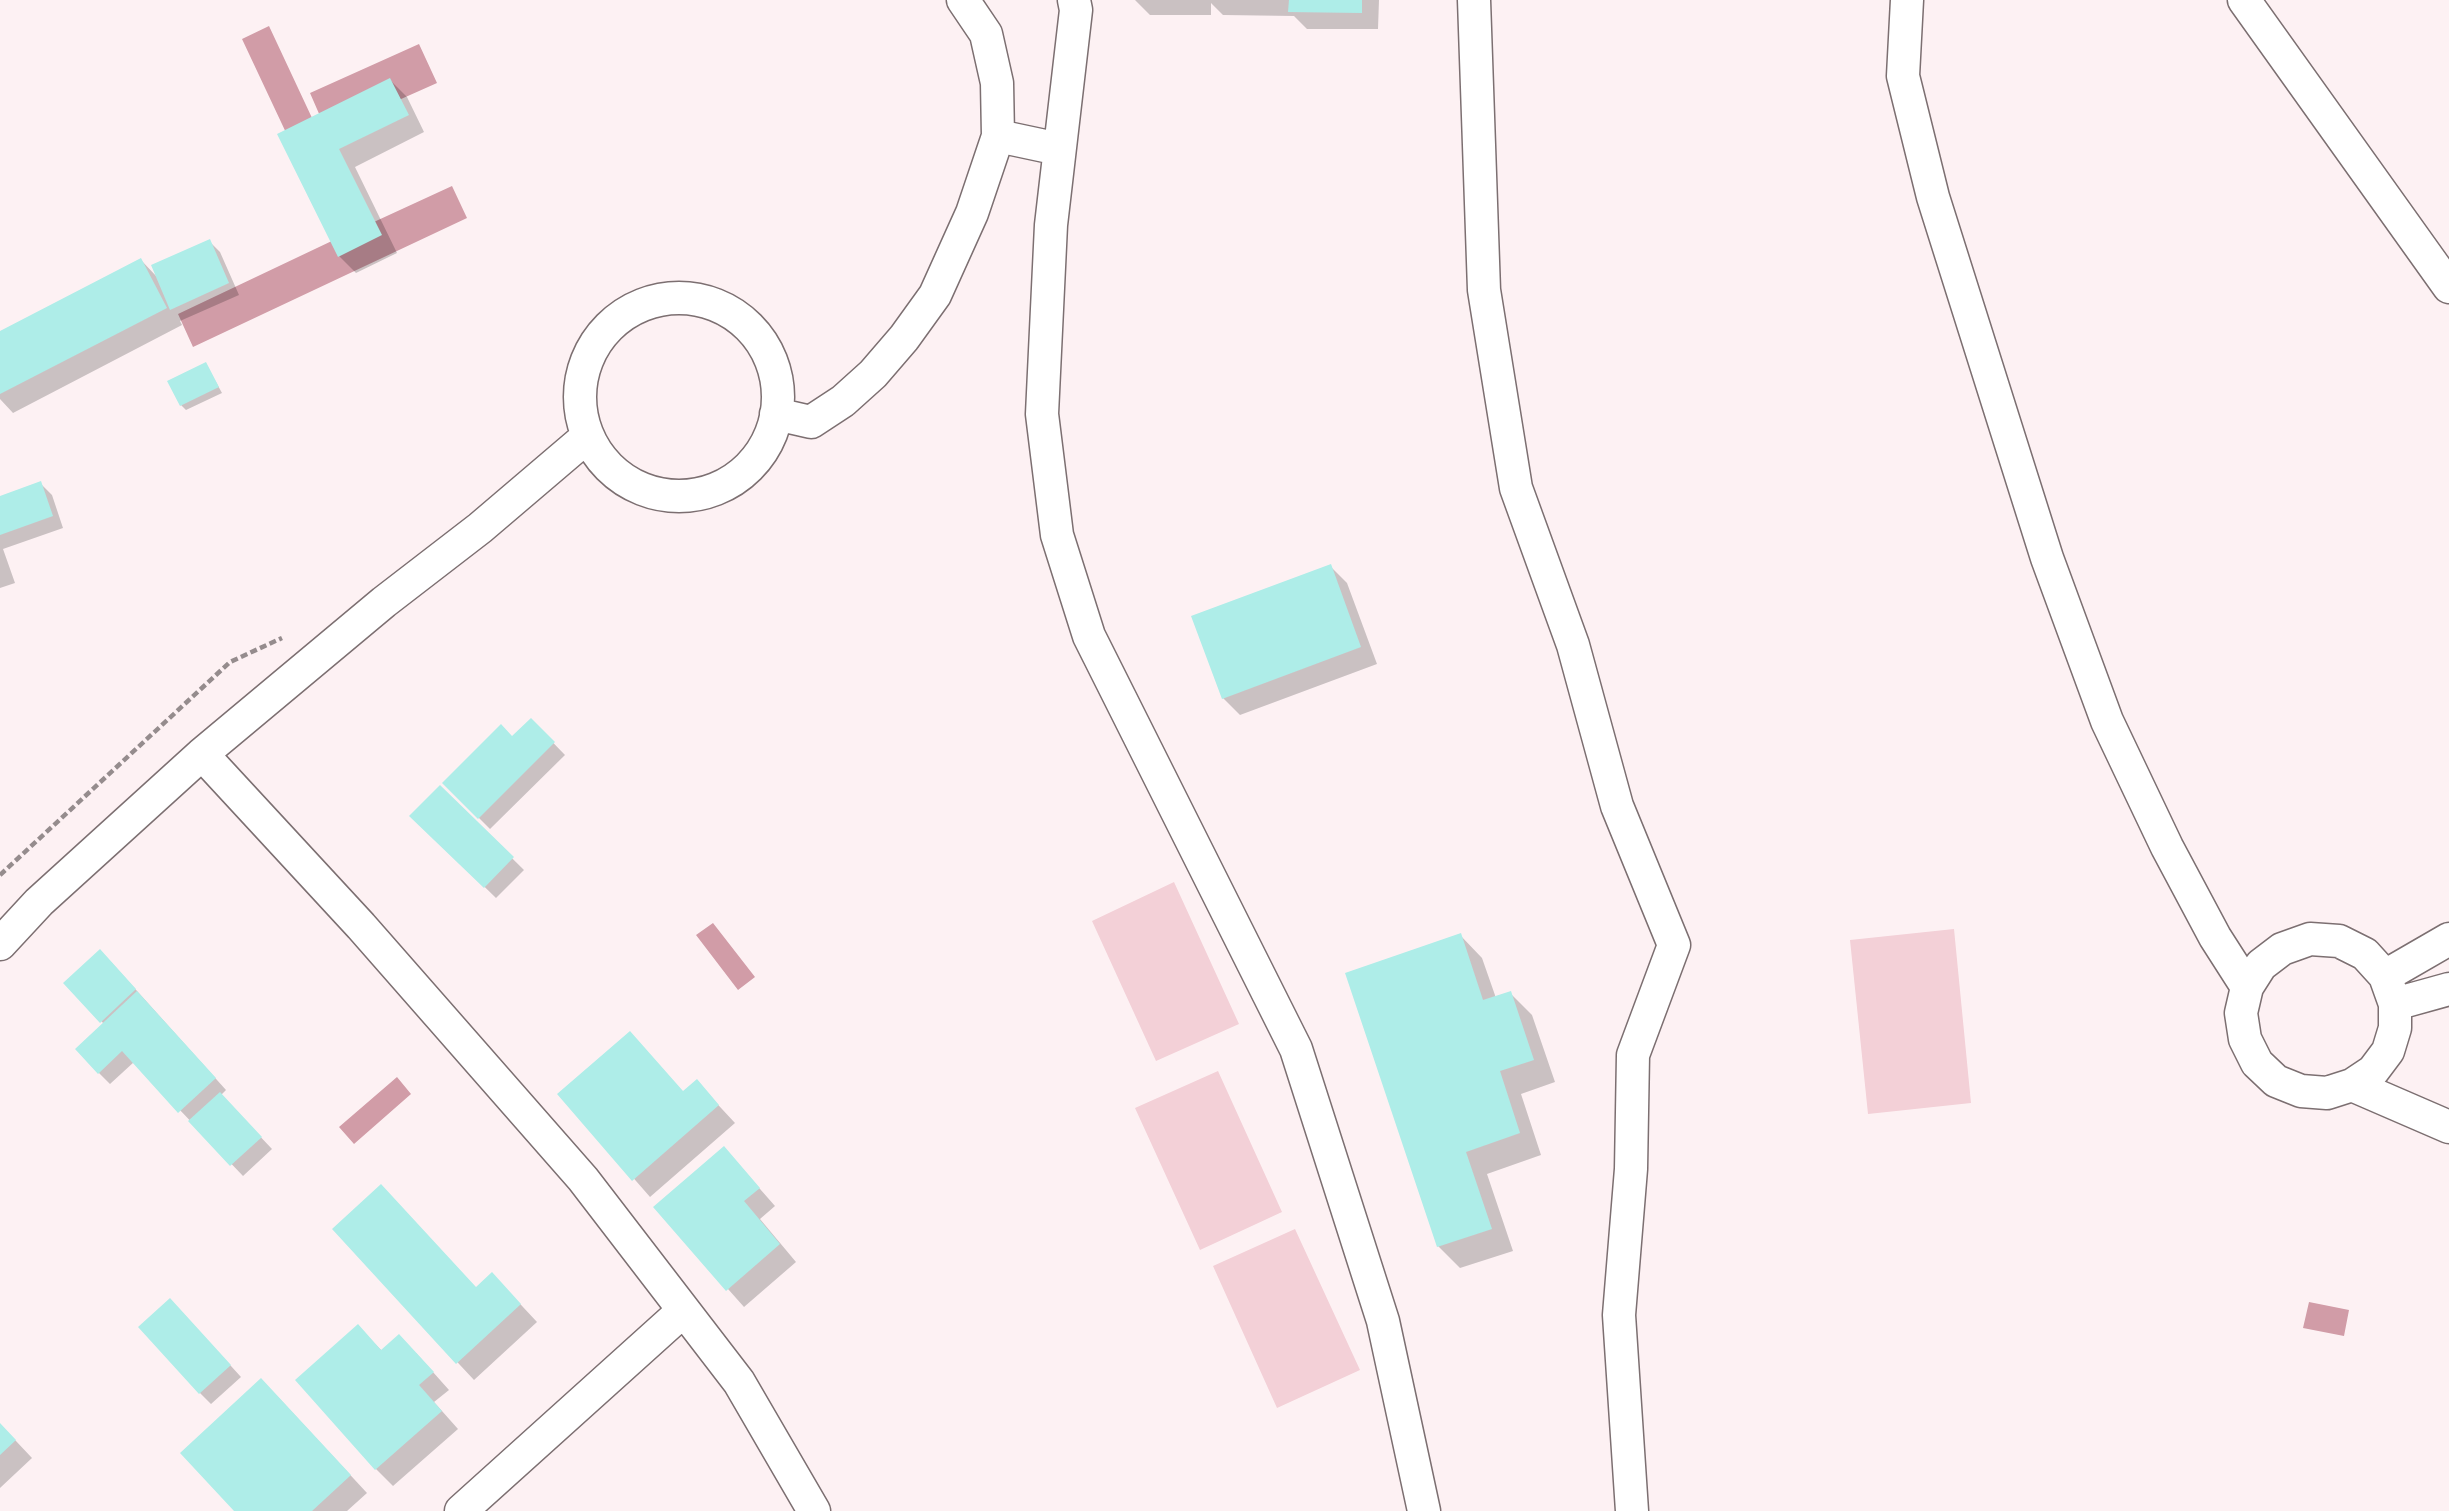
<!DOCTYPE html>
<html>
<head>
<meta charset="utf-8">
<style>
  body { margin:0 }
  canvas { display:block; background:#fdf1f3 }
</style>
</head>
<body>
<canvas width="2449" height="1511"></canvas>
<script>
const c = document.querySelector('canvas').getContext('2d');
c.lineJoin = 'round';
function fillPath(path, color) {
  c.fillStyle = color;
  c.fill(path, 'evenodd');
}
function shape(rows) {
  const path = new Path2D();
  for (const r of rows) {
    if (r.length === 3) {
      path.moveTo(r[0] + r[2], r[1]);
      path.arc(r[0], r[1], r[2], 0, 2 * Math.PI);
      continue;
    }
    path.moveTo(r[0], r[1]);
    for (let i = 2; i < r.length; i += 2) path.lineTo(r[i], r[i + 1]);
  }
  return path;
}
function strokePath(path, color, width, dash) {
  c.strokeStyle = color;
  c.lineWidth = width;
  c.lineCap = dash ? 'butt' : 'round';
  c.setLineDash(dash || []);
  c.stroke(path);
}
fillPath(shape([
  [1174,882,1239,1024,1156,1061,1092,921],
  [1954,929,1971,1103,1868,1114,1850,940],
  [1218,1071,1282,1212,1200,1250,1135,1108],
  [1295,1229,1360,1370,1277,1408,1213,1266]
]), '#f3d0d7');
fillPath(shape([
  [269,26,363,227,452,186,467,218,193,347,178,314,336,239,242,39],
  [419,44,437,83,327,132,310,93],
  [713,923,755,977,738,990,696,935],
  [397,1077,411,1094,354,1144,339,1127],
  [2309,1302,2349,1310,2344,1336,2303,1328]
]), '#d19ca7');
fillPath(shape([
  [1135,0,1379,0,1378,29,1307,29,1294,16,1223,15,1211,3,1211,15,1150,15],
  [390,80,407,97,424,132,355,167,397,253,356,273,339,256,279,135],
  [209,241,220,252,239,295,180,321,182,325,13,413,0,399,0,333,141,260,157,277],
  [206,364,222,393,186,410,181,405],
  [40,483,52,495,63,528,3,549,15,583,0,588,0,498],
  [1330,566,1347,583,1377,664,1240,715,1223,698],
  [531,720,565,755,490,829,444,783,513,738],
  [440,787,524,870,496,898,412,816],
  [1460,935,1482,958,1496,998,1510,993,1532,1015,1555,1082,1521,1094,1541,1155,1487,1174,1513,1251,1460,1268,1438,1246],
  [111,962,226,1090,221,1095,272,1149,243,1176,134,1062,110,1084,99,1073,104,1024,65,983],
  [630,1033,684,1093,696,1081,735,1123,650,1197,560,1094],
  [724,1148,775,1206,760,1219,796,1262,744,1307,656,1208],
  [334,1230,477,1289,509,1292,537,1322,474,1380],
  [181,1311,241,1377,211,1404,200,1393],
  [358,1326,382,1351,416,1353,449,1390,434,1402,458,1429,393,1486,376,1469],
  [278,1397,367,1493,347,1511,236,1511],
  [0,1424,32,1458,0,1488]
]), '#0003');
fillPath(shape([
  [1289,0,1362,0,1362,13,1288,12],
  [390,78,409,115,339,149,382,235,338,257,277,134],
  [210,239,229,283,170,310,151,265],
  [141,258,167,308,0,394,0,331],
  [206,362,219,387,180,406,167,381],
  [41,481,53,516,0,535,0,496],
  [1331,564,1361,647,1222,699,1191,616],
  [531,718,555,742,478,819,442,783,501,724,512,736],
  [440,785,514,857,484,888,409,816],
  [1461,933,1483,1000,1511,991,1534,1060,1500,1071,1520,1133,1466,1152,1492,1229,1437,1247,1345,973],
  [100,949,136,989,100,1023,63,983],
  [137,991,216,1078,178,1113,122,1051,98,1074,75,1049],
  [630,1031,683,1091,697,1079,719,1105,632,1181,557,1094],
  [220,1092,262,1137,230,1166,188,1121],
  [724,1146,760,1188,744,1201,780,1244,726,1291,653,1207],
  [381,1184,476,1287,492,1272,521,1304,456,1364,332,1229],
  [170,1298,231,1365,199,1394,138,1327],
  [358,1324,381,1350,399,1334,434,1372,419,1385,442,1411,375,1470,295,1380],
  [261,1378,351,1475,312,1511,234,1511,180,1453],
  [0,1423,16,1440,0,1455]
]), '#aeede8');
const minor = shape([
  [1074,0,1076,10,1051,225,1042,414,1057,535,1089,636,1296,1049,1383,1321,1424,1511],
  [1474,0,1484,290,1516,488,1573,645,1617,806,1674,945,1633,1055,1631,1169,1619,1315,1632,1511],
  [1907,0,1903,76,1933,197,2047,558,2107,721,2167,847,2215,937,2247,987],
  [2244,0,2449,287],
  [998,136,1059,149],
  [679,397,99],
  [776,414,811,422,843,401,873,374,904,338,935,295,972,213,998,136,997,83,986,34,963,0],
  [202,754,361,926,583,1179,739,1382,814,1511],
  [0,944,39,902,202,754,384,602,480,528,588,436],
  [2385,976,2449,939],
  [2395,1004,2449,989],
  [2352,1085,2373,1071,2388,1051,2395,1028,2395,1004,2385,976,2365,954,2339,941,2310,939,2282,949,2261,965,2247,987,2241,1013,2245,1039,2257,1063,2276,1081,2301,1091,2327,1093,2352,1085,2449,1127],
  [461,1511,683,1311]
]);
strokePath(minor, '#7c6f71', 35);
strokePath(shape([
  [0,875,230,662,282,638]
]), '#958c8d', 4.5, [7, 3.5]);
strokePath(minor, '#fff', 32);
</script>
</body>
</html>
